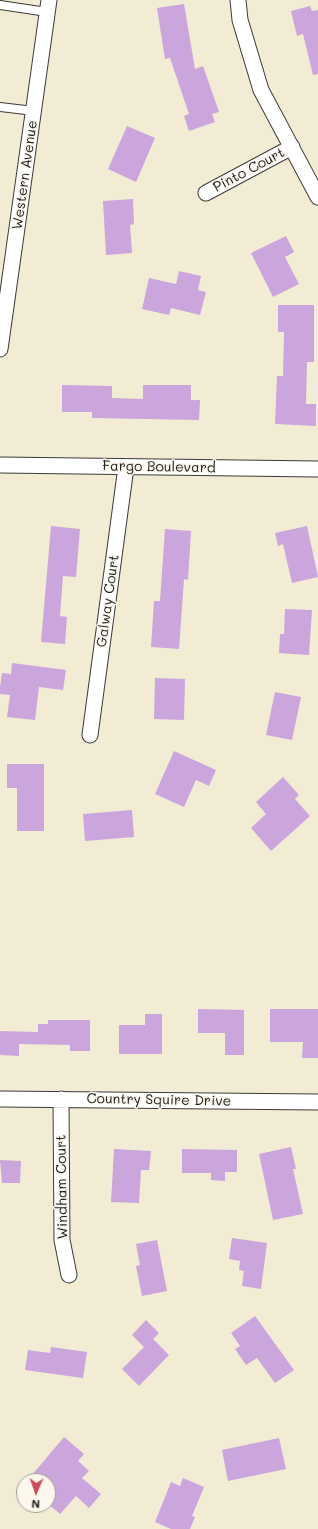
<!DOCTYPE html>
<html>
<head>
<meta charset="utf-8">
<style>
  body { margin:0 }
  #map { position:relative; width:318px; height:1529px; overflow:hidden; background:#f2ecd4; font-family:Mali,sans-serif }
  canvas { display:block }
  .north { position:absolute; left:16px; top:1473px; width:40px; height:40px; box-sizing:border-box; background:#fbf7ec; border:1px solid #a29f99; border-radius:50%; rotate:182deg; font-size:11px; font-weight:700; line-height:16px; text-align:center; color:#1c1c1c }
  .north::after { content:''; display:block; margin:auto; width:14px; height:18px; background:#d1495b; clip-path:polygon(50% 0,100% 100%,50% 72%,0 100%) }
</style>
</head>
<body>
<div id="map">
<canvas width="318" height="1529"></canvas>
<div class="north">N</div>
</div>
<script>
const c = document.querySelector('canvas').getContext('2d');
c.lineJoin = 'round';
function fillPath(path, color) {
  c.fillStyle = color;
  c.fill(path, 'evenodd');
}
function shape(rows) {
  const path = new Path2D();
  for (const r of rows) {
    path.moveTo(r[0], r[1]);
    for (let i = 2; i < r.length; i += 2) path.lineTo(r[i], r[i + 1]);
  }
  return path;
}
function strokePath(path, color, width, dash) {
  c.strokeStyle = color;
  c.lineWidth = width;
  c.lineCap = dash ? 'butt' : 'round';
  c.setLineDash(dash || []);
  c.stroke(path);
}
function drawText(font, color, halo, rows, align = 'center') {
  c.font = font + ' Mali,sans-serif';
  c.lineWidth = 3;
  c.setLineDash([]);
  c.textBaseline = 'middle';
  c.strokeStyle = halo;
  c.fillStyle = color;
  for (const [text, x, y, turn = 0] of rows) {
    c.save();
    c.translate(x, y);
    c.rotate((+turn || 0) * Math.PI / 180);
    c.textAlign = isNaN(turn) ? turn : align;
    if (halo) c.strokeText(text, 0, 0);
    c.fillText(text, 0, 0);
    c.restore();
  }
}
fillPath(shape([
  [184,4,195,69,203,66,219,112,212,114,215,122,189,131,184,116,189,114,170,58,165,59,157,8],
  [310,6,312,11,318,10,318,74,313,75,303,34,297,36,291,11],
  [127,126,155,138,136,182,108,169],
  [133,199,134,224,130,225,132,253,106,255,103,201],
  [286,236,294,252,285,257,299,284,273,297,251,253],
  [179,271,201,276,198,290,206,292,200,315,171,308,169,315,142,309,149,278,176,284],
  [278,305,314,305,314,362,307,362,306,404,316,404,316,426,275,424,277,376,283,376,284,332,278,332],
  [62,385,112,386,112,398,143,399,143,385,191,385,191,400,200,400,199,420,92,418,92,412,62,412],
  [51,526,80,529,76,577,63,576,60,616,67,617,65,644,41,642],
  [307,526,318,577,292,583,283,544,278,546,275,533],
  [165,529,191,531,188,580,184,579,179,649,151,647,154,601,160,601],
  [285,609,312,610,309,655,279,653,280,634,284,634],
  [12,663,66,670,63,690,39,687,35,720,7,717,10,695,0,694,0,687,2,673,11,674],
  [155,678,185,679,184,720,154,719],
  [275,692,301,697,292,740,266,735],
  [174,751,216,770,209,786,196,780,184,807,155,794],
  [7,764,44,764,44,831,17,831,17,788,7,788],
  [283,777,299,795,295,799,310,816,271,851,251,828,266,814,256,802],
  [132,810,134,837,85,841,83,814],
  [198,1009,244,1010,244,1055,225,1055,225,1033,198,1033],
  [270,1009,318,1009,318,1058,302,1058,303,1042,270,1042],
  [145,1014,162,1014,162,1054,119,1054,119,1025,145,1025],
  [48,1020,90,1020,90,1051,70,1051,70,1045,19,1044,19,1056,0,1055,0,1031,38,1032,38,1024,48,1024],
  [291,1147,296,1169,293,1169,303,1214,273,1220,259,1154],
  [114,1149,151,1151,149,1170,141,1170,139,1203,111,1202],
  [182,1149,237,1150,237,1172,225,1172,225,1181,211,1180,211,1173,182,1173],
  [0,1160,21,1161,20,1183,2,1183],
  [232,1238,267,1243,261,1289,242,1286,244,1271,239,1270,240,1261,229,1259],
  [157,1240,167,1291,142,1296,136,1266,140,1265,136,1244],
  [255,1316,294,1370,275,1383,257,1358,246,1365,235,1349,240,1346,231,1333],
  [146,1320,159,1333,153,1339,169,1355,139,1386,122,1369,144,1347,132,1335],
  [51,1347,87,1352,83,1378,25,1370,28,1350,50,1353],
  [64,1437,84,1454,78,1461,89,1471,82,1478,101,1494,89,1508,76,1496,60,1514,48,1504,48,1481,40,1481,32,1475],
  [279,1438,286,1469,228,1481,222,1450],
  [183,1478,204,1487,192,1516,195,1517,190,1529,171,1529,155,1522,171,1482,180,1486]
]), '#caa6dc');
const service = shape([
  [0,5,47,12],
  [0,107,34,111]
]);
const minor = shape([
  [238,0,240,20,261,90,318,197],
  [206,193,292,147],
  [0,349,49,0],
  [0,465,318,469],
  [90,735,126,467],
  [0,1099,318,1102],
  [61,1099,62,1240,69,1275]
]);
strokePath(service, '#3c3b38', 10);
strokePath(minor, '#3c3b38', 17);
strokePath(service, '#fff', 8);
strokePath(minor, '#fff', 15);
drawText('14px', '#1c1c1c', '#fbf7ec', [
  ["Pinto Court",249,170,-28],
  ["Western Avenue",25,175,-82],
  ["Fargo Boulevard",159,467,1],
  ["Galway Court",108,601,-82],
  ["Country Squire Drive",159,1100,1],
  ["Windham Court",62,1187,-91]
]);
</script>
</body>
</html>
